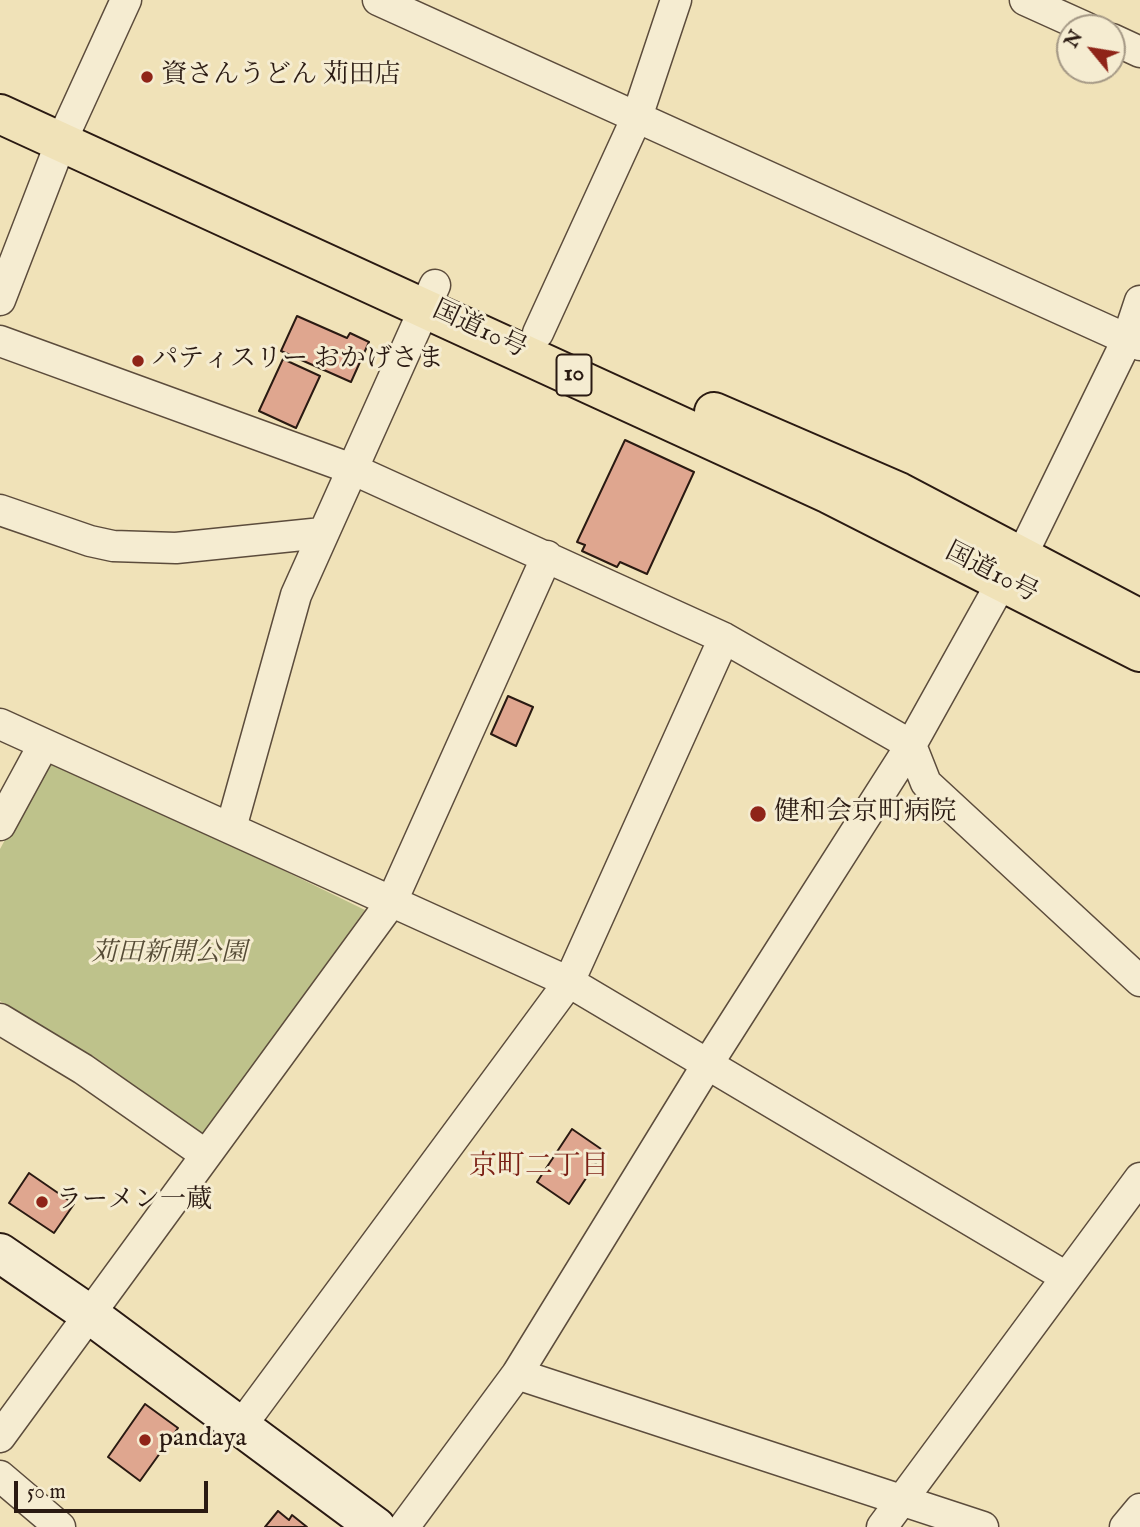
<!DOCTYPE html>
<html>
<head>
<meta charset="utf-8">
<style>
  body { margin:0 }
  #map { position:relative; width:1140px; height:1527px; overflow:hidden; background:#f0e2b8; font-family:"IM FELL English",serif }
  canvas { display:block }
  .north { position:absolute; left:1056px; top:14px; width:70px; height:70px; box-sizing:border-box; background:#f5ecd1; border:2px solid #a49885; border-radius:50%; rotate:300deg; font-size:19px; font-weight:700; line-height:28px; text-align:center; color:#2a1a12 }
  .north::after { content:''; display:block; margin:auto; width:24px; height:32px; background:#8f2418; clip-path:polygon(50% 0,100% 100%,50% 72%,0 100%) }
  .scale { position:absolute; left:14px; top:1481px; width:194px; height:32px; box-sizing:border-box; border:4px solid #2a1a12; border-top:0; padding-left:9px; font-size:21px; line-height:24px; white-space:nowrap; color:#2a1a12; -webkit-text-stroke:5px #f5ecd1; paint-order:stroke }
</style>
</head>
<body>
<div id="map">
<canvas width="1140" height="1527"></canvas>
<div class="north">N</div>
<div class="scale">50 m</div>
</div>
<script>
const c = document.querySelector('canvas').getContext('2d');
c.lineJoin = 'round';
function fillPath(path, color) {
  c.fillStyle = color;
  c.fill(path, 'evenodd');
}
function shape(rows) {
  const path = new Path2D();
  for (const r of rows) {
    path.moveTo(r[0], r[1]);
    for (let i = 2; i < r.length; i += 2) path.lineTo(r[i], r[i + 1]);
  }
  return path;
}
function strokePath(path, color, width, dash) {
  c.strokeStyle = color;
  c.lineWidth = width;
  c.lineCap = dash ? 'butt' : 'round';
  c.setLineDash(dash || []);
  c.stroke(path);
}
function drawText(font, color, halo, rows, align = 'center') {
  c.font = font + ' "IM FELL English","Noto Serif JP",serif';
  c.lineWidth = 6;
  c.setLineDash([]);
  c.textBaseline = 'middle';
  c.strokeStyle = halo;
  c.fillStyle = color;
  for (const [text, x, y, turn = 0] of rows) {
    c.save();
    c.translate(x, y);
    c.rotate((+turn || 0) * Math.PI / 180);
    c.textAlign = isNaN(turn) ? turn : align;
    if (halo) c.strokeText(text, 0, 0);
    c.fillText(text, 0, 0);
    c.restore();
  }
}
fillPath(shape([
  [50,757,365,910,203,1134,93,1056,0,1001,0,849]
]), '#bec28b');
const building = shape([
  [297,316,347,338,350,333,369,342,351,382,281,351,297,316],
  [283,359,320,376,296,428,259,411,283,359],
  [625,440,694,472,647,574,620,562,617,567,582,551,585,545,577,542,625,440],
  [508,696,533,707,516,746,491,734,508,696],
  [572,1129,604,1151,569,1204,537,1182,572,1129],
  [29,1173,74,1204,54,1233,9,1203,29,1173],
  [145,1404,178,1428,140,1481,108,1457,145,1404],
  [278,1511,289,1520,292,1515,307,1527,265,1527,278,1511]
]);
fillPath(building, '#dfa68f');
strokePath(building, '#2a1a12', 2);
const street = shape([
  [378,0,1140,345],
  [1025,0,1087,28],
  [1112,39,1140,52],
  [0,300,61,142,126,0],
  [538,333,637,117,676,0],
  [0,341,352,469,724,638,911,745,926,783,1140,981],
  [0,510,90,541,113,546,176,548,322,533],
  [0,724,569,982,1066,1277],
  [0,825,44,744],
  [231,828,296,595,435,285],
  [0,1019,83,1069,206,1155],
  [517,1374,983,1527],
  [241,1426,569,982,724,638],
  [0,1437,392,901,547,556],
  [0,1476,60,1527],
  [404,1527,517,1374,707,1065,911,745,1003,580,1022,555,1127,340,1140,301],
  [882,1527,1140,1178],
  [1125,1527,1140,1509]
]);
const secondary = shape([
  [0,1253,89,1314,376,1527]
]);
const highway = shape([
  [0,114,829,494,1140,652],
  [714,412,899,492,1140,619]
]);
strokePath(street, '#5c4c3c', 33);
strokePath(secondary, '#2a1a12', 42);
strokePath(highway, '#2a1a12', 42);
strokePath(street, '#f5ecd1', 30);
strokePath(secondary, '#f5ecd1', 38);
strokePath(highway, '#f0e2b8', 38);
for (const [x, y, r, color] of [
  [147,77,7,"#8f2418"],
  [138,361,7,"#8f2418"],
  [758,814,9,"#8f2418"],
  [42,1202,7,"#8f2418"],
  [145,1440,7,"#8f2418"]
]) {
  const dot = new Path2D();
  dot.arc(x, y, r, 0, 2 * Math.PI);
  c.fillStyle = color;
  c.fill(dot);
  strokePath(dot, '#f5ecd1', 2.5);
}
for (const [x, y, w] of [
  [574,375,35]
]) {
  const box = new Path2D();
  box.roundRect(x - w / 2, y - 20.5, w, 41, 5);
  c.fillStyle = '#f5ecd1';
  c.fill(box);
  strokePath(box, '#2a1a12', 2);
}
drawText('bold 24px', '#2a1a12', null, [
  ["10",574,375]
]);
drawText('26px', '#2a1a12', '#f5ecd1', [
  ["資さんうどん 苅田店",161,77],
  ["パティスリー おかげさま",152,361],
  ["健和会京町病院",774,814],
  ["ラーメン一蔵",56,1202],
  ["pandaya",159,1440]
], 'left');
drawText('26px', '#2a1a12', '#f5ecd1', [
  ["国道10号",479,331,25],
  ["国道10号",991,574,27]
]);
drawText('italic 26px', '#564c36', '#f5ecd1', [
  ["苅田新開公園",169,955]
]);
drawText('28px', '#7a1f14', '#f5ecd1', [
  ["京町二丁目",539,1168]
]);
</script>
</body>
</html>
